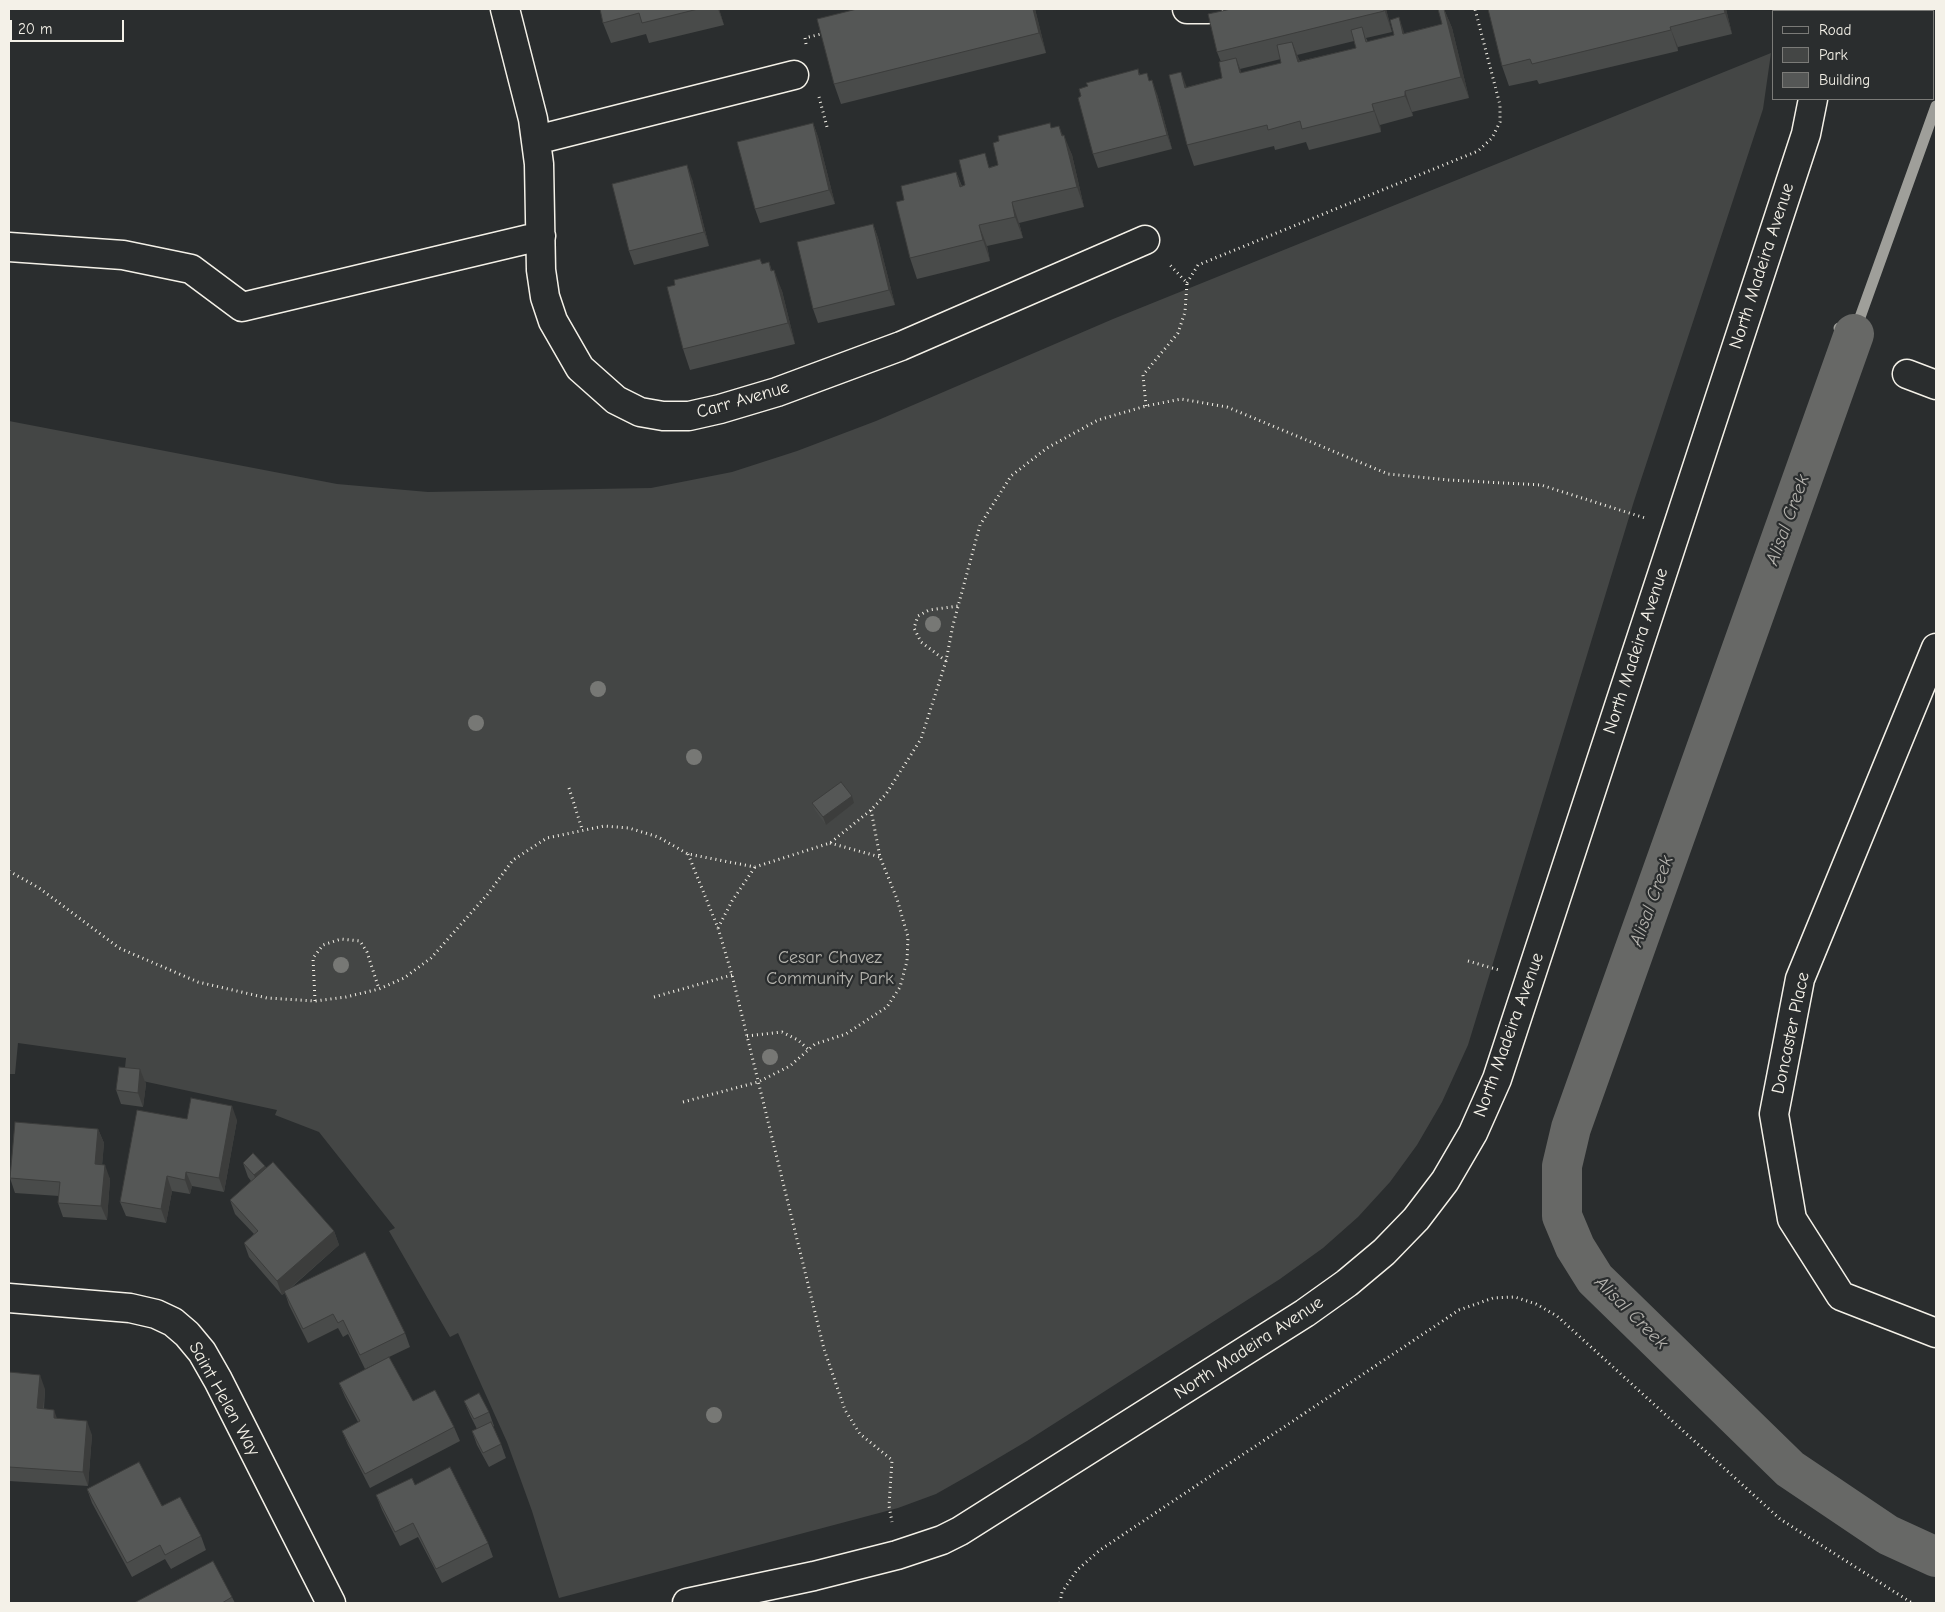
<!DOCTYPE html>
<html>
<head>
<meta charset="utf-8">
<style>
  body { margin:0 }
  #map { position:relative; width:1945px; height:1612px; overflow:hidden; background:#2a2d2e; font-family:"Comic Neue",sans-serif }
  canvas { display:block }
  .frame { position:absolute; inset:0; border:10px solid #f4f1e8; pointer-events:none }
  .legend { position:absolute; left:1772px; top:10px; width:162px; height:90px; box-sizing:border-box; background:#2a2d2e; border:1px solid #7b7b78; margin:0; padding:6px 9px; list-style:none; font-size:15px; color:#f4f1e8 }
  .legend li { display:flex; align-items:center; gap:10px; height:25px }
  .legend b { width:25px; border:1px solid #7b7b78 }
  .scale { position:absolute; left:10px; top:20px; width:114px; height:22px; box-sizing:border-box; border:2px solid #f4f1e8; border-top:0; padding-left:6px; font-size:15px; line-height:18px; white-space:nowrap; color:#f4f1e8; -webkit-text-stroke:4px #2a2d2e; paint-order:stroke }
</style>
</head>
<body>
<div id="map">
<canvas width="1945" height="1612"></canvas>
<div class="frame"></div>
<ul class="legend">
<li><b style="height:6px;background:#2a2d2e"></b>Road</li>
<li><b style="height:14px;background:#444645"></b>Park</li>
<li><b style="height:14px;background:#555756"></b>Building</li>
</ul>
<div class="scale">20 m</div>
</div>
<script>
const c = document.querySelector('canvas').getContext('2d');
c.lineJoin = 'round';
function fillPath(path, color) {
  c.fillStyle = color;
  c.fill(path, 'evenodd');
}
function shape(rows) {
  const path = new Path2D();
  for (const r of rows) {
    path.moveTo(r[0], r[1]);
    for (let i = 2; i < r.length; i += 2) path.lineTo(r[i], r[i + 1]);
  }
  return path;
}
function strokePath(path, color, width, dash) {
  c.strokeStyle = color;
  c.lineWidth = width;
  c.lineCap = dash ? 'butt' : 'round';
  c.setLineDash(dash || []);
  c.stroke(path);
}
function drawText(font, color, halo, rows, align = 'center') {
  c.font = font + ' "Comic Neue",sans-serif';
  c.lineWidth = 4.5;
  c.setLineDash([]);
  c.textBaseline = 'middle';
  c.strokeStyle = halo;
  c.fillStyle = color;
  for (const [text, x, y, turn = 0] of rows) {
    c.save();
    c.translate(x, y);
    c.rotate((+turn || 0) * Math.PI / 180);
    c.textAlign = isNaN(turn) ? turn : align;
    if (halo) c.strokeText(text, 0, 0);
    c.fillText(text, 0, 0);
    c.restore();
  }
}
fillPath(shape([
  [1771,53,1763,109,1634,501,1468,1045,1442,1102,1417,1145,1390,1182,1358,1217,1323,1248,1280,1279,1027,1441,973,1473,936,1494,898,1508,559,1598,532,1511,507,1442,458,1333,450,1337,389,1231,395,1228,319,1132,275,1115,277,1110,124,1077,126,1058,18,1043,15,1074,9,1074,9,421,337,484,428,492,651,488,732,472,797,451,876,421,1113,319]
]), '#444645');
strokePath(shape([
  [1839,328,1854,334,1936,106]
]), '#9f9f9a', 11);
strokePath(shape([
  [1854,334,1571,1128,1562,1166,1562,1216,1575,1247,1595,1279,1790,1469,1888,1535,1936,1557]
]), '#676866', 40);
const minor = shape([
  [505,9,533,119,539,164,541,270,545,297,553,321,580,368,616,400,640,412,663,416,689,416,720,409,777,392,901,346,1145,240],
  [1187,9,1208,9],
  [1807,9,1807,11],
  [536,140,794,75],
  [9,247,123,255,191,269,242,307,541,236],
  [1907,374,1936,385],
  [1936,648,1800,979,1774,1114,1792,1219,1841,1296,1936,1333],
  [9,1298,130,1308,156,1314,173,1322,187,1334,202,1352,218,1380,331,1603],
  [687,1603,814,1576,897,1555,942,1540,960,1531,1305,1313,1347,1283,1384,1252,1416,1219,1445,1181,1473,1133,1497,1079,1806,134,1813,99]
]);
strokePath(minor, '#f4f1e8', 31);
strokePath(shape([
  [806,44,805,38,825,33],
  [819,97,827,127],
  [1187,283,1198,265,1478,151,1492,138,1500,122,1500,105,1475,9],
  [1146,406,1143,375,1178,333,1185,312,1187,283,1168,263],
  [946,661,921,642,914,628,918,616,929,610,958,606],
  [569,788,582,829],
  [830,843,880,857],
  [688,854,718,928,732,975,824,1349,845,1410,860,1434,892,1460,889,1506,892,1522],
  [9,871,39,888,119,948,198,982,267,998,315,1001,346,997,379,989,404,978,431,958,487,895,513,860,547,838,604,826,629,828,658,837,688,854,755,867,830,843,871,810,886,794,921,739,946,661,953,625,980,525,1011,476,1047,448,1098,420,1146,406,1181,399,1227,407,1388,474,1449,480,1541,485,1645,518],
  [718,928,732,901,755,867],
  [1468,961,1499,970],
  [654,997,732,975],
  [315,1001,313,958,323,945,341,939,360,941,367,952,379,989],
  [747,1036,782,1032,798,1040,809,1050],
  [683,1102,758,1082,790,1066,815,1044,846,1034,887,1007,900,987,907,961,908,937,897,899,880,857,871,810],
  [1060,1603,1062,1592,1077,1570,1100,1550,1459,1310,1493,1298,1515,1297,1536,1304,1557,1316,1780,1519,1912,1603]
]), '#f4f1e8', 3, [1, 4]);
strokePath(minor, '#2a2d2e', 28);
c.fillStyle = '#777875';
for (const [x, y] of [
  [933,624],
  [598,689],
  [476,723],
  [694,757],
  [341,965],
  [770,1057],
  [714,1415]
]) {
  c.beginPath();
  c.arc(x, y, 8, 0, 2 * Math.PI);
  c.fill();
}
fillPath(shape([
  [600,9,719,9,724,25,649,43,646,34,611,43,603,23],
  [878,9,1035,9,1046,53,841,104,834,84],
  [1231,9,1386,9,1392,32,1366,38,1368,42,1442,24,1444,9,1452,28,1469,98,1412,112,1413,116,1380,125,1381,132,1309,150,1306,142,1275,150,1274,146,1194,166,1187,145,1187,87,1222,78,1221,62,1217,52],
  [1354,41,1356,48,1300,61,1297,55],
  [1281,59,1281,63,1241,73,1240,69],
  [1726,9,1732,34,1678,47,1678,51,1539,84,1537,80,1509,86,1502,66],
  [1138,69,1140,75,1149,80,1157,94,1172,149,1098,168,1093,154],
  [813,123,818,137,835,204,760,223,755,209],
  [1052,128,1063,135,1072,155,1084,207,1019,223,1023,238,987,246,990,261,917,279,910,258,904,200,956,172,962,186,965,185,990,167,998,165],
  [692,179,709,246,634,265,629,251],
  [873,224,878,238,895,305,818,323,813,309],
  [769,262,772,271,782,291,795,344,690,370,683,349,762,264],
  [812,803,854,803,826,825,815,810],
  [140,1069,146,1084,143,1107,121,1104,116,1090],
  [187,1119,237,1120,224,1192,192,1186,190,1194,172,1191,166,1223,126,1216,120,1202],
  [98,1129,104,1143,102,1165,110,1179,107,1220,63,1217,58,1203,59,1196,15,1193,10,1178],
  [243,1163,265,1166,266,1168,334,1231,339,1245,292,1287,405,1333,410,1347,389,1357,413,1401,454,1427,460,1441,370,1488,348,1445,342,1431,358,1422,345,1397,339,1383,389,1357,365,1369,348,1334,343,1337,338,1328,308,1343,289,1305,285,1293,282,1295,249,1257,244,1243,254,1234,235,1214,230,1200,251,1181,248,1177],
  [9,1372,45,1389,44,1409,57,1419,92,1435,88,1486,9,1481],
  [464,1401,489,1412,494,1426,493,1426,501,1444,506,1458,489,1467,477,1445,472,1431,477,1429,470,1415],
  [415,1485,488,1543,493,1557,442,1583,418,1537,400,1546,382,1510,376,1495],
  [87,1489,162,1506,201,1536,206,1550,171,1569,165,1559,132,1577,92,1503],
  [232,1597,235,1603,134,1603]
]), '#494b4a');
fillPath(shape([
  [718,9,719,9,724,25],
  [1033,9,1035,9,1046,53,1039,33],
  [1384,9,1386,9,1392,32],
  [1444,9,1452,28,1469,98,1461,77],
  [1724,9,1726,9,1732,34,1725,13],
  [1399,17,1406,38,1403,34],
  [1670,27,1678,47,1678,51],
  [1292,42,1300,62,1298,62],
  [1236,58,1244,79,1240,73],
  [1181,72,1189,93,1185,88],
  [1152,80,1157,94,1172,149,1167,135],
  [1405,91,1412,112,1413,116,1405,96],
  [1372,104,1380,125,1381,132,1374,111],
  [813,123,818,137,835,204,829,190],
  [1059,126,1067,147,1064,135,1072,155,1084,207,1077,187],
  [687,165,692,179,709,246,704,232],
  [956,172,964,193,960,187],
  [1012,202,1019,223,1023,238,1015,217],
  [873,224,878,238,895,305,889,290],
  [979,225,987,246,990,261,983,240],
  [774,270,782,291,795,344,788,323],
  [852,796,854,803,826,825,823,817],
  [140,1069,146,1084,143,1107,138,1093],
  [232,1106,237,1120,224,1192,219,1178],
  [98,1129,104,1143,101,1178,95,1164],
  [105,1165,110,1179,107,1220,101,1206],
  [265,1166,270,1180,259,1190,254,1175],
  [186,1172,192,1186,190,1194,185,1180],
  [167,1176,172,1191,166,1223,161,1209],
  [334,1231,339,1245,282,1295,277,1281],
  [40,1375,45,1389,42,1422,37,1408],
  [54,1410,59,1424,54,1418],
  [87,1421,92,1435,88,1486,83,1472]
]), '#3c3d3c');
const building = shape([
  [600,9,698,9,642,23,639,13,603,23,600,9],
  [857,9,1033,9,1039,33,834,84,817,19,857,9],
  [1231,9,1384,9,1384,11,1217,52,1208,14,1231,9],
  [1438,9,1444,9,1461,77,1405,91,1405,96,1372,104,1374,111,1302,129,1300,121,1268,130,1267,125,1187,145,1169,75,1181,72,1185,88,1222,78,1219,62,1236,58,1240,73,1281,63,1277,45,1292,42,1298,62,1356,48,1351,30,1362,27,1366,42,1394,35,1390,20,1399,17,1403,34,1442,24,1438,9],
  [1488,9,1724,9,1725,13,1670,27,1671,30,1532,64,1530,59,1502,66,1488,9],
  [1138,69,1139,75,1147,73,1149,81,1152,80,1167,135,1093,154,1078,98,1081,96,1079,89,1088,86,1086,83,1138,69],
  [813,123,829,190,755,209,737,142,813,123],
  [1050,123,1051,128,1059,126,1062,136,1064,135,1077,187,1012,202,1015,217,979,225,983,240,910,258,896,202,904,200,901,186,956,172,960,187,965,185,959,160,985,153,989,168,998,165,993,143,999,141,998,136,1050,123],
  [687,165,704,232,629,251,612,184,687,165],
  [873,224,889,290,813,309,797,242,873,224],
  [760,259,762,264,769,262,771,271,774,270,788,323,683,349,667,287,675,285,674,280,760,259],
  [841,782,852,796,823,817,812,803,841,782],
  [119,1067,140,1069,138,1093,116,1090,119,1067],
  [191,1098,232,1106,219,1178,186,1172,185,1180,167,1176,161,1209,120,1202,137,1110,187,1119,191,1098],
  [15,1122,98,1129,95,1164,105,1165,101,1206,58,1203,60,1182,10,1178,15,1122],
  [253,1153,265,1166,254,1175,243,1163,253,1153],
  [273,1162,334,1231,277,1281,244,1243,258,1231,230,1200,273,1162],
  [365,1252,405,1333,360,1355,343,1320,338,1323,333,1314,303,1329,284,1291,365,1252],
  [389,1357,413,1401,435,1390,454,1427,365,1474,342,1431,360,1421,339,1383,389,1357],
  [9,1372,40,1375,37,1408,54,1410,54,1418,87,1421,83,1472,9,1467,9,1372],
  [479,1393,489,1412,474,1419,464,1401,479,1393],
  [491,1422,501,1444,483,1453,472,1431,491,1422],
  [139,1462,162,1506,180,1497,201,1536,165,1555,160,1545,127,1563,87,1489,139,1462],
  [450,1467,488,1543,436,1569,413,1523,395,1532,376,1495,412,1478,415,1485,450,1467],
  [213,1561,232,1597,222,1603,134,1603,213,1561]
]);
fillPath(building, '#555756');
strokePath(building, '#3c3d3c', 1);
drawText('18px', '#f4f1e8', '#2a2d2e', [
  ["North Madeira Avenue",1762,266,-72],
  ["Carr Avenue",743,400,-16],
  ["North Madeira Avenue",1636,651,-72],
  ["Doncaster Place",1791,1033,-78],
  ["North Madeira Avenue",1509,1035,-70],
  ["North Madeira Avenue",1249,1348,-33],
  ["Saint Helen Way",224,1399,61]
]);
drawText('18px', '#b6b5af', '#2a2d2e', [
  ["Cesar Chavez",830,958],
  ["Community Park",830,979]
]);
drawText('italic 19px', '#b5b3ae', '#2a2d2e', [
  ["Alisal Creek",1788,520,-70],
  ["Alisal Creek",1652,901,-70],
  ["Alisal Creek",1631,1313,45]
]);
</script>
</body>
</html>
